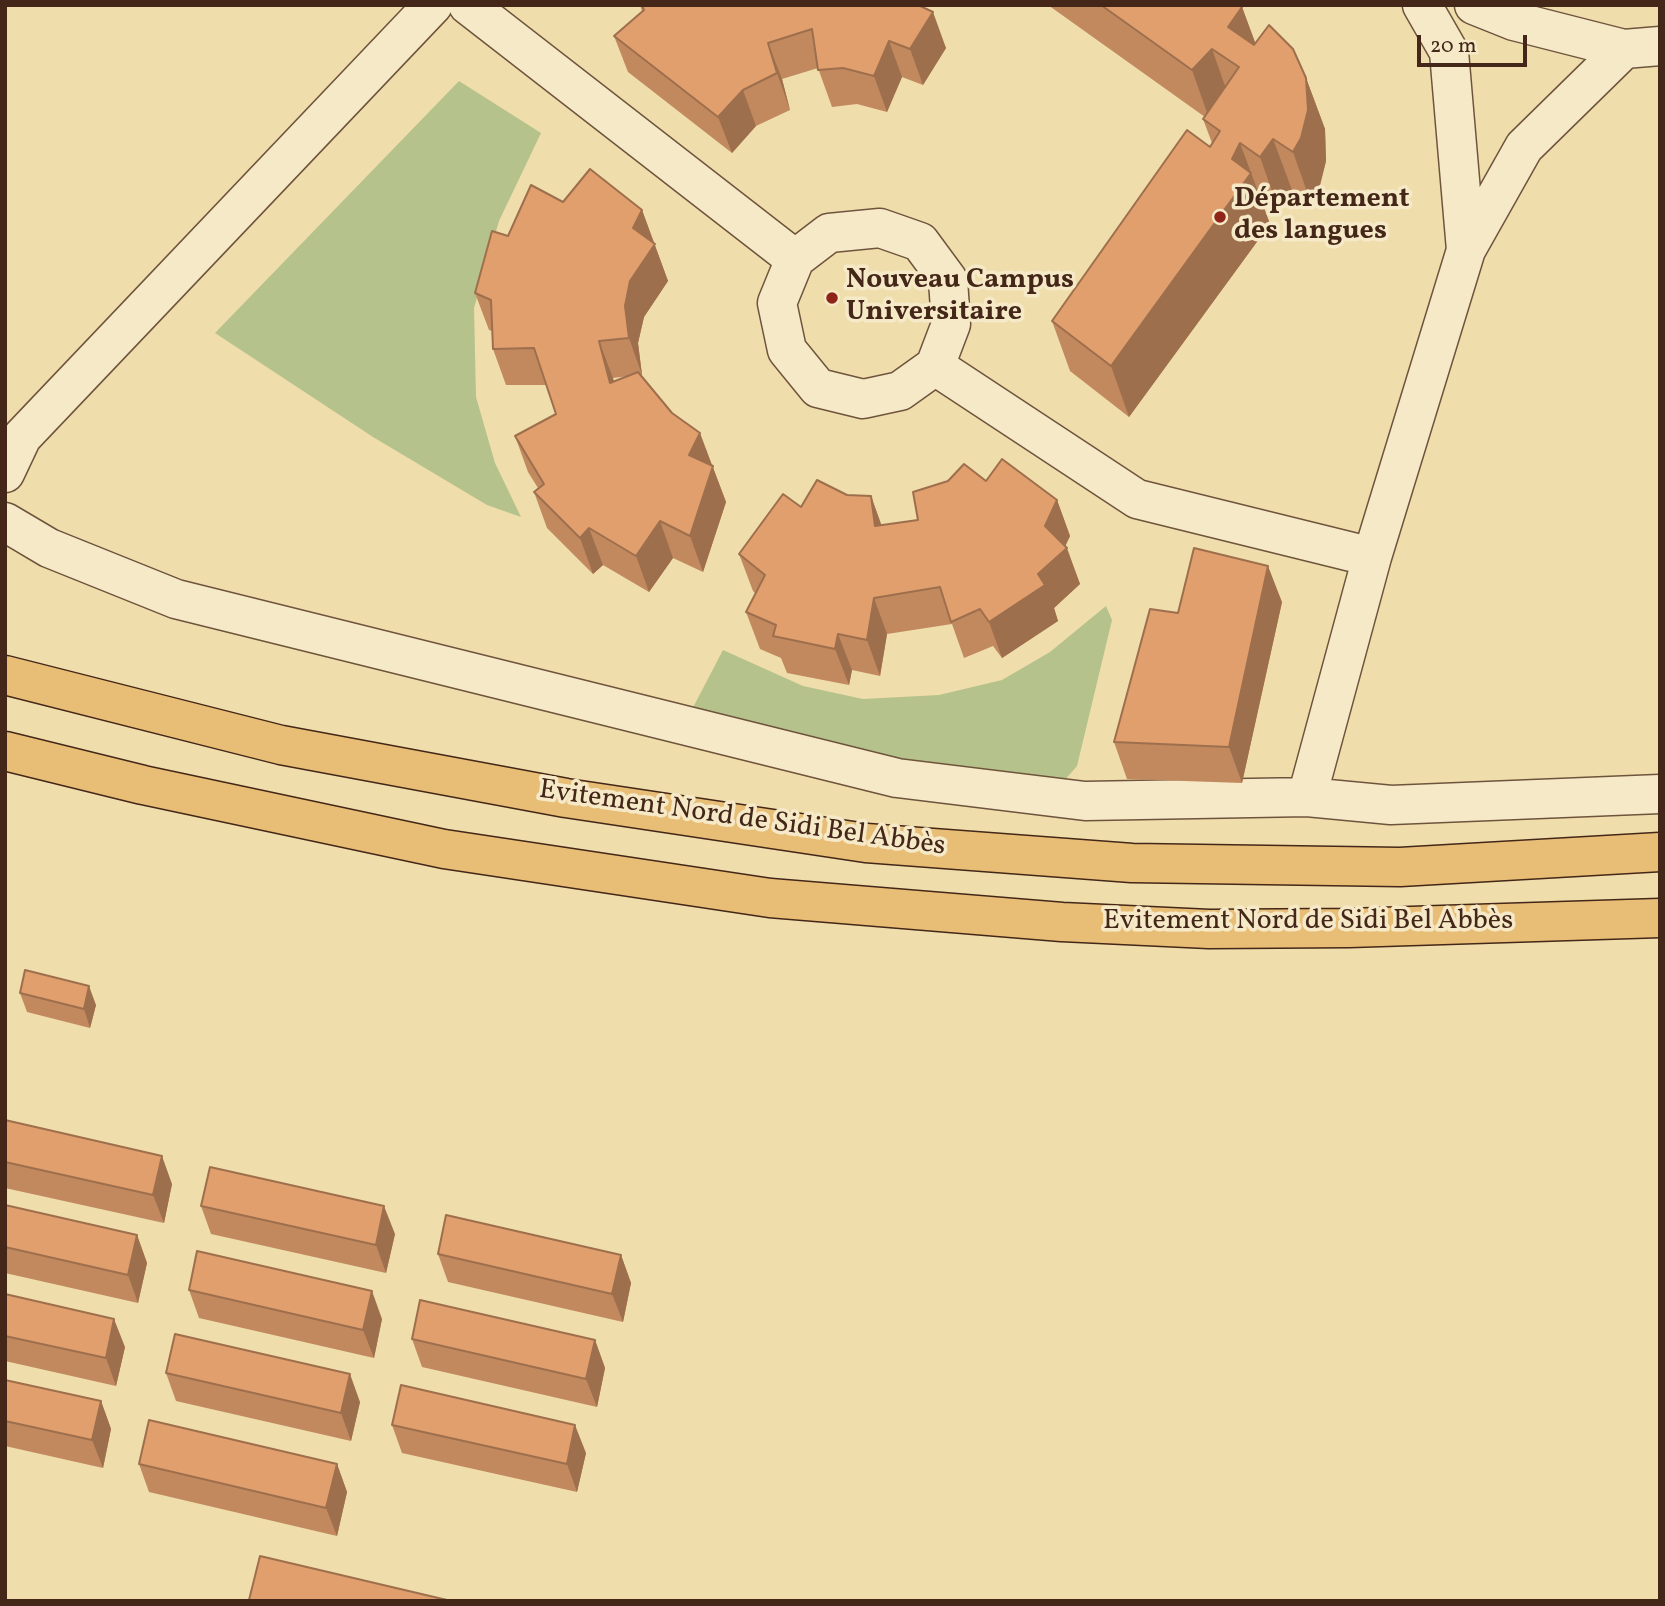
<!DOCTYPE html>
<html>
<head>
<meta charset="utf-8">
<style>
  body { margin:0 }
  #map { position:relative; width:1665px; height:1606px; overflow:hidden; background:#efddab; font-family:Vollkorn,serif }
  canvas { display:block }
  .frame { position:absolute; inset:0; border:7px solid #442718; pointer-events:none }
  .scale { position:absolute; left:1417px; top:35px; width:110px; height:32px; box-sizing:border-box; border:4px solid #442718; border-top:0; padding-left:9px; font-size:21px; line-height:24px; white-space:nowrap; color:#442718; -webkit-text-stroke:5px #f5e9c8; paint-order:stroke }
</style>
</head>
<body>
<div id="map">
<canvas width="1665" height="1606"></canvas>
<div class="frame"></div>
<div class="scale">20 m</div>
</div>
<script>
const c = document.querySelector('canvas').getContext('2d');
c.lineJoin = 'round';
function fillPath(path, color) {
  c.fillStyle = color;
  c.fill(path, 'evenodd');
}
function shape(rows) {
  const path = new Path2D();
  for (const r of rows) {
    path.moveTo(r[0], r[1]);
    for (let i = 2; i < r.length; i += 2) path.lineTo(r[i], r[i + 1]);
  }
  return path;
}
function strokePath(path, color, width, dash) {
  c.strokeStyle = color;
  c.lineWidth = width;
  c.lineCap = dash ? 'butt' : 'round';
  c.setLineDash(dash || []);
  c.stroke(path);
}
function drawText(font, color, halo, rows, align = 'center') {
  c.font = font + ' Vollkorn,serif';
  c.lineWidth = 7;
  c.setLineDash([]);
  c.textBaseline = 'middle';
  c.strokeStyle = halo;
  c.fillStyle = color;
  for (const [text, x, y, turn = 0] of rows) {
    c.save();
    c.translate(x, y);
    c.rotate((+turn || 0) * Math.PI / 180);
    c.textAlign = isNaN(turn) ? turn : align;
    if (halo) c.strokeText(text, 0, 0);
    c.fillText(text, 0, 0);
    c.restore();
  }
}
fillPath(shape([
  [459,81,541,133,499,221,474,308,476,397,495,463,521,517,487,505,373,437,215,333],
  [1106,606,1112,620,1077,766,1064,781,921,763,687,719,723,650,803,686,863,699,939,695,1002,680,1050,652]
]), '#b6c28b');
const minor = shape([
  [468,5,795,259],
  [1422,5,1449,52,1466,250,1524,147,1624,49],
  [1474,5,1514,21,1624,49,1660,46],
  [880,228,920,242,948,280,951,324,935,366,900,391,863,399,818,388,787,350,777,303,795,259,829,233,880,228],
  [935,366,1137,499,1372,557,1307,797,1391,805,1660,794],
  [5,473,22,437,433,5],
  [5,522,49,548,176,599,897,778,1085,801,1307,797],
  [1372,557,1466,250]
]);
const highway = shape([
  [5,675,281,745,566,798,866,843,1132,863,1400,867,1660,852],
  [5,751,143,785,444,849,770,898,1062,922,1209,929,1349,928,1660,918]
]);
strokePath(minor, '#6f543d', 41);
strokePath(highway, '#442718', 41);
strokePath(minor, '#f5e9c8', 38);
strokePath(highway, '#e8be76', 38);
fillPath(shape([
  [640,5,923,5,922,7,946,48,923,85,902,77,887,112,857,104,832,107,818,68,782,79,790,110,756,126,732,153,628,72,614,36,642,11],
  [1048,5,1239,5,1242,7,1255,44,1306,78,1325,129,1326,161,1319,189,1311,203,1292,190,1278,208,1259,195,1270,224,1129,417,1070,371,1052,321,1212,143,1203,119,1205,117],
  [563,202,642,210,668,281,644,317,638,343,642,375,641,375,712,465,726,502,703,572,673,558,649,592,603,565,593,574,547,528,534,492,538,488,528,472,515,436,556,414,546,385,506,385,493,349,492,331,489,330,475,293,508,236],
  [629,376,614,382,613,378],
  [986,481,1057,500,1070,536,1065,546,1080,584,1054,608,1058,621,1002,658,993,646,964,658,952,624,887,634,880,676,852,670,849,685,787,673,781,658,760,649,746,612,756,594,753,591,739,554,801,507,847,495,871,496,881,525,918,520],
  [1282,602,1242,783,1127,779,1114,742,1178,613],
  [20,993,96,1005,90,1028,27,1012],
  [5,1120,172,1184,164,1223,5,1188],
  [5,1205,137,1235,147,1263,138,1303,5,1273],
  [201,1206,395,1234,386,1273,211,1234],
  [438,1254,621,1255,631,1283,623,1322,448,1282],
  [189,1290,382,1319,374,1358,199,1318],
  [5,1294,125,1347,116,1386,5,1361],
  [412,1339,595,1340,605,1368,597,1407,422,1367],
  [166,1373,360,1402,351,1441,176,1401],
  [5,1380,101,1401,111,1429,103,1468,5,1446],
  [392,1425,586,1453,577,1492,402,1453],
  [139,1464,337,1464,347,1492,337,1536,149,1492]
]), '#c2895f');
fillPath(shape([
  [1242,7,1261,58,1228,27],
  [933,12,946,48,923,85,910,49],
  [889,41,902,77,887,112,874,76],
  [768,43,782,79,790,110,777,73],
  [1212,49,1230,100,1210,121,1192,70],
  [1306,78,1325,129,1326,161,1319,189,1311,203,1293,152],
  [743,90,756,126,732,153,718,117],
  [1273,139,1292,190,1278,208,1260,157],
  [1240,143,1270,224,1129,417,1111,366,1232,159],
  [642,210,668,281,644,317,638,343,642,375,629,338,625,306,633,228],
  [599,341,613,378,623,420,610,383],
  [700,433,726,502,703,572,690,536,689,455],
  [871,496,884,532,875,526],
  [1057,500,1070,536,1063,551,1067,548,1080,584,1054,608,1058,621,1002,658,989,622,1038,574,1045,526],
  [660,521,673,558,649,592,636,556],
  [589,528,603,565,593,574,580,538],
  [1268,566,1282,602,1242,783,1229,747],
  [874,598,887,634,880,676,867,640],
  [838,634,852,670,849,685,835,649],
  [89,986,96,1005,90,1028,84,1009],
  [162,1156,172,1184,164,1223,153,1195],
  [384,1206,395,1234,386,1273,376,1245],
  [137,1235,147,1263,138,1303,128,1275],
  [621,1255,631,1283,623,1322,612,1294],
  [372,1291,382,1319,374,1358,363,1330],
  [114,1319,125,1347,116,1386,106,1358],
  [595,1340,605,1368,597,1407,586,1379],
  [350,1374,360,1402,351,1441,341,1413],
  [101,1401,111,1429,103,1468,92,1440],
  [575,1425,586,1453,577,1492,567,1464],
  [337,1464,347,1492,337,1536,326,1508]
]), '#9e6f4d');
const building = shape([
  [642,5,918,5,933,12,910,49,889,41,874,76,843,68,818,70,812,29,768,43,777,73,743,90,718,117,614,36,644,10,642,5],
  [1101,5,1239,5,1242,7,1228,27,1254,45,1269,25,1293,49,1306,78,1308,110,1301,138,1293,152,1273,139,1260,157,1240,143,1232,159,1251,173,1111,366,1052,321,1187,130,1210,147,1220,131,1203,119,1239,67,1212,49,1192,70,1101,5],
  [590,169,642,210,633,228,655,244,630,281,625,306,629,338,599,341,610,383,638,372,672,413,700,433,689,455,713,466,690,536,660,521,636,556,589,528,580,538,534,492,544,484,515,436,556,414,534,348,493,349,491,300,475,293,492,231,508,236,531,185,563,202,590,169],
  [1002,459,1057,500,1045,526,1067,548,1038,574,1045,585,989,622,980,609,951,622,940,587,874,598,867,640,838,634,835,649,773,636,776,625,746,612,765,575,739,554,783,494,801,507,817,480,847,495,871,496,875,526,918,520,913,492,948,481,964,464,986,481,1002,459],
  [1194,548,1268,566,1229,747,1114,742,1150,609,1178,613,1194,548],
  [25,970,89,986,84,1009,20,993,25,970],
  [5,1120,162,1156,153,1195,5,1162,5,1120],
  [210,1167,384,1206,376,1245,201,1206,210,1167],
  [5,1205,137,1235,128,1275,5,1247,5,1205],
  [446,1215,621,1255,612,1294,438,1254,446,1215],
  [197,1251,372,1291,363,1330,189,1290,197,1251],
  [5,1294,114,1319,106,1358,5,1336,5,1294],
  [420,1300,595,1340,586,1379,412,1339,420,1300],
  [175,1334,350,1374,341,1413,166,1373,175,1334],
  [5,1380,101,1401,92,1440,5,1421,5,1380],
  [401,1385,575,1425,567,1464,392,1425,401,1385],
  [149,1420,337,1464,326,1508,139,1464,149,1420],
  [260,1556,447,1600,447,1601,249,1600,260,1556]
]);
fillPath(building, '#e19f6e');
strokePath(building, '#9e6f4d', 2);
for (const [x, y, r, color] of [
  [1220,217,7,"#8f2418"],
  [832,298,7,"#8f2418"]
]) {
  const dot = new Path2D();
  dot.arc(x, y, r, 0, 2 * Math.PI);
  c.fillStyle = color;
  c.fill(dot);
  strokePath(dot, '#f5e9c8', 2.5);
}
drawText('bold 28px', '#442718', '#f5e9c8', [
  ["Département",1234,201],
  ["des langues",1234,233],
  ["Nouveau Campus",846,282],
  ["Universitaire",846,314]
], 'left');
drawText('28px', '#442718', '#f5e9c8', [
  ["Evitement Nord de Sidi Bel Abbès",742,820,8],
  ["Evitement Nord de Sidi Bel Abbès",1308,923]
]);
</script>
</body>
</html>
